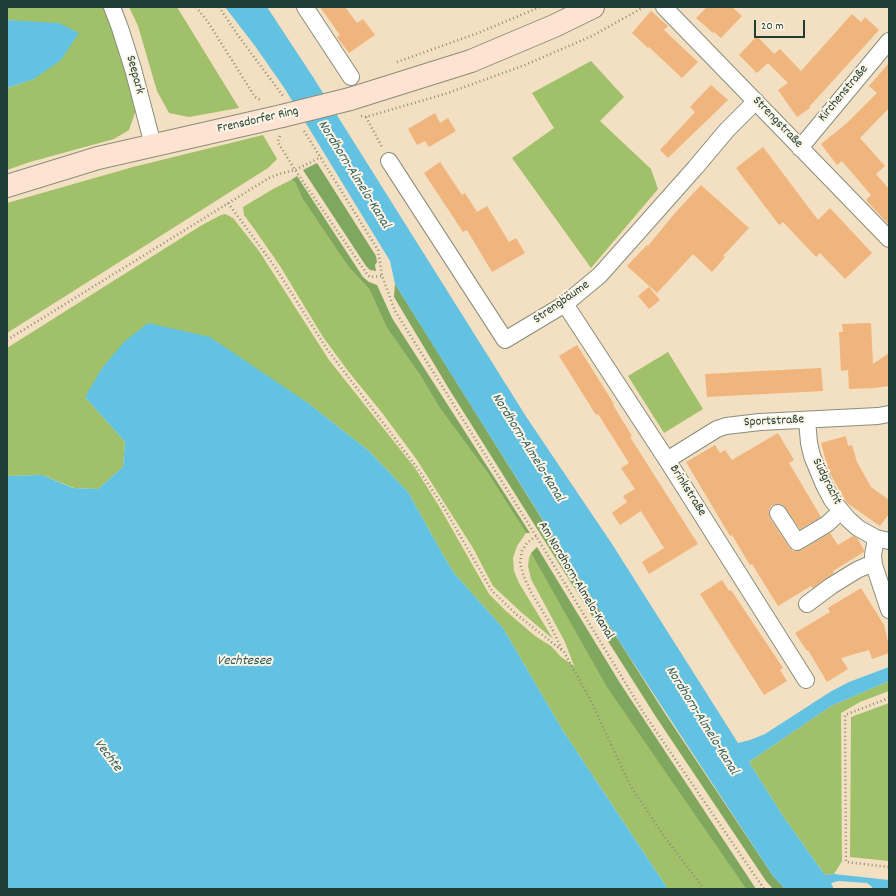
<!DOCTYPE html>
<html>
<head>
<meta charset="utf-8">
<style>
  body { margin:0 }
  #map { position:relative; width:896px; height:896px; overflow:hidden; background:#f3dfc1; font-family:Dekko,sans-serif }
  canvas { display:block }
  .frame { position:absolute; inset:0; border:8px solid #1f3d34; pointer-events:none }
  .scale { position:absolute; left:754px; top:20px; width:51px; height:18px; box-sizing:border-box; border:2px solid #1f3d34; border-top:0; padding-left:5px; font-size:12px; line-height:14px; white-space:nowrap; color:#1f3d34; -webkit-text-stroke:3px #fcf5e5; paint-order:stroke }
</style>
</head>
<body>
<div id="map">
<canvas width="896" height="896"></canvas>
<div class="frame"></div>
<div class="scale">20 m</div>
</div>
<script>
const c = document.querySelector('canvas').getContext('2d');
c.lineJoin = 'round';
function fillPath(path, color) {
  c.fillStyle = color;
  c.fill(path, 'evenodd');
}
function shape(rows) {
  const path = new Path2D();
  for (const r of rows) {
    path.moveTo(r[0], r[1]);
    for (let i = 2; i < r.length; i += 2) path.lineTo(r[i], r[i + 1]);
  }
  return path;
}
function strokePath(path, color, width, dash) {
  c.strokeStyle = color;
  c.lineWidth = width;
  c.lineCap = dash ? 'butt' : 'round';
  c.setLineDash(dash || []);
  c.stroke(path);
}
function drawText(font, color, halo, rows, align = 'center') {
  c.font = font + ' Dekko,sans-serif';
  c.lineWidth = 4;
  c.setLineDash([]);
  c.textBaseline = 'middle';
  c.strokeStyle = halo;
  c.fillStyle = color;
  for (const [text, x, y, turn = 0] of rows) {
    c.save();
    c.translate(x, y);
    c.rotate((+turn || 0) * Math.PI / 180);
    c.textAlign = isNaN(turn) ? turn : align;
    if (halo) c.strokeText(text, 0, 0);
    c.fillText(text, 0, 0);
    c.restore();
  }
}
fillPath(shape([
  [7,7,104,7,134,92,136,110,129,130,114,139,30,162,7,170,7,88,34,79,28,22,7,20],
  [129,7,177,7,239,108,189,117,169,113,157,91,138,26],
  [591,61,624,97,600,121,651,169,658,189,591,268,512,158,554,128,532,93],
  [263,135,277,159,268,168,7,333,7,203,133,167],
  [291,180,295,182,302,198,347,265,369,289,387,328,420,375,439,407,487,472,526,533,517,546,513,558,514,571,519,583,553,639,521,612,493,586,473,548,417,460,383,414,348,371,323,337,280,266,255,230,244,215,243,207,273,189],
  [225,214,233,218,259,251,329,360,415,468,439,506,489,594,506,611,535,636,551,646,561,657,574,666,565,642,531,579,528,566,529,558,531,553,608,687,746,889,668,889,562,729,503,628,454,573,442,553,408,492,369,451,308,403,85,397,125,442,123,467,98,489,74,488,42,475,7,476,7,348,202,225,221,215],
  [668,352,703,409,664,433,628,376],
  [889,681,889,691,860,702,841,713,842,861,834,874,825,875,783,816,749,762,831,706],
  [889,703,889,861,850,857,851,717]
]), '#a0c16a');
fillPath(shape([
  [317,163,376,256,377,262,375,265,376,271,370,270,366,266,303,170],
  [297,176,363,277,369,282,377,285,392,318,530,533,526,533,487,472,439,407,420,375,387,328,369,289,347,265,302,198,295,182,291,180],
  [395,284,562,551,664,712,773,876,785,889,773,889,766,881,656,717,556,559,449,389,394,297],
  [537,547,620,683,756,889,746,889,607,687,531,553]
]), '#80a75e');
fillPath(shape([
  [225,7,267,7,313,77,527,418,612,544,738,743,750,740,765,734,830,692,849,682,889,667,889,681,831,706,749,762,783,816,825,875,834,874,889,880,889,889,873,889,871,886,867,883,839,881,831,883,834,889,785,889,773,876,621,644,441,358,395,284,390,261,285,89,255,46],
  [7,20,59,23,79,33,61,60,34,79,7,88],
  [148,323,210,337,308,403,369,451,408,492,442,553,454,573,503,628,562,729,668,889,7,889,7,476,42,475,73,488,98,489,123,467,125,442,85,397,102,368,124,342]
]), '#63c2e1');
fillPath(shape([
  [320,7,345,7,357,23,363,19,375,35,349,53,337,37,340,35],
  [707,7,732,7,742,16,721,38,714,32,713,33,696,18],
  [651,11,668,26,664,30,698,62,682,78,649,47,648,48,632,33],
  [852,14,861,22,865,17,879,30,809,107,810,108,797,117,778,90,788,83,768,63,757,73,739,55,757,36,774,54,780,49,801,71],
  [889,63,889,108,860,138,885,166,876,174,889,189,889,225,866,200,871,195,842,161,837,165,821,144,847,123,877,93,869,86],
  [711,85,728,100,668,158,660,150,695,112,690,107],
  [435,113,440,123,448,118,456,131,429,147,425,141,417,145,408,129],
  [763,147,818,220,830,208,872,253,845,279,820,253,816,257,783,222,779,225,736,168],
  [440,162,462,195,465,193,477,212,487,206,509,242,516,238,525,253,492,272,467,230,463,232,424,173],
  [701,185,749,228,723,256,725,257,712,272,693,254,657,293,627,266,647,245,648,246,675,213],
  [649,287,660,300,649,309,638,296],
  [871,323,873,364,889,353,889,386,874,388,849,389,848,370,841,371,839,332,843,332,842,324],
  [577,345,614,404,613,405,632,436,630,437,698,544,649,574,642,562,664,548,641,511,620,525,612,513,627,502,623,496,635,489,621,468,629,463,598,414,596,415,559,356],
  [821,368,823,391,707,397,705,374],
  [778,433,794,460,789,463,821,517,800,529,783,505,778,504,772,505,769,509,769,513,770,518,789,547,793,551,798,551,802,550,830,533,838,545,853,536,857,538,864,550,864,552,833,571,834,573,813,588,811,586,778,606,752,564,750,565,732,535,730,536,686,462,715,445,720,453,725,450,732,460],
  [846,436,848,446,852,445,857,462,871,487,889,500,889,514,880,526,847,503,829,472,821,443],
  [722,580,729,591,731,590,783,668,780,670,787,681,764,695,700,594],
  [861,588,884,625,889,646,889,653,872,659,869,650,841,658,848,669,827,682,808,650,807,651,795,633,830,612,828,608]
]), '#f0b47d');
const street = shape([
  [112,7,120,28,133,69,153,145],
  [305,7,351,77],
  [664,7,889,239],
  [800,148,889,41],
  [389,161,505,340,565,304,600,275,695,168,727,130,756,101],
  [565,304,667,460,806,680],
  [807,420,809,443,812,456,824,485,832,500,848,519,858,528,876,538,889,541],
  [667,460,717,429,726,426,760,422,878,416,889,414],
  [778,513,797,542,827,524,841,511],
  [876,538,873,555,874,565,889,610],
  [807,604,831,586,857,570,866,566,874,565]
]);
const secondary = shape([
  [350,99,471,61,554,26,593,7],
  [7,186,98,158,282,116]
]);
strokePath(street, '#898e7a', 18);
strokePath(secondary, '#898e7a', 24);
strokePath(shape([
  [196,7,208,22,255,97,262,101],
  [219,7,237,34,283,96],
  [397,62,478,33,540,7],
  [361,116,366,117,448,93,525,65,592,36,644,7],
  [366,117,382,147],
  [304,131,378,250,382,276,395,311,536,536,645,715,764,889],
  [280,136,278,141,279,144,295,170,367,274,370,277,382,276],
  [228,203,275,267,327,349,418,469,443,506,492,591,516,614,564,652,590,699,630,785,664,836,704,889],
  [7,340,269,178,282,173,295,170,321,157],
  [536,536,527,543,522,551,520,563,524,577,531,592,548,620,562,650],
  [889,698,845,715,846,862,889,867]
]), '#898e7a', 2.5, [1, 3]);
strokePath(street, '#fff', 16);
strokePath(secondary, '#fee3d2', 22);
const secondaryBridge = shape([
  [282,116,350,99]
]);
strokePath(secondaryBridge, '#898e7a', 24, []);
strokePath(secondaryBridge, '#fee3d2', 22);
drawText('13px', '#1f3d34', '#fcf5e5', [
  ["Seepark",134,75,75],
  ["Kirchenstraße",844,94,-50],
  ["Frensdorfer Ring",258,121,-13],
  ["Strengstraße",777,123,46],
  ["Strengbäume",562,303,-35],
  ["Sportstraße",774,422,-3],
  ["Südgracht",826,482,63],
  ["Brinkstraße",687,491,58],
  ["Am Nordhorn-Almelo-Kanal",575,581,59]
]);
drawText('italic 14px', '#305e5f', '#fcf5e5', [
  ["Nordhorn-Almelo-Kanal",353,175,58],
  ["Nordhorn-Almelo-Kanal",527,448,58],
  ["Vechtesee",244,662],
  ["Nordhorn-Almelo-Kanal",701,721,58],
  ["Vechte",107,756,53]
]);
</script>
</body>
</html>
